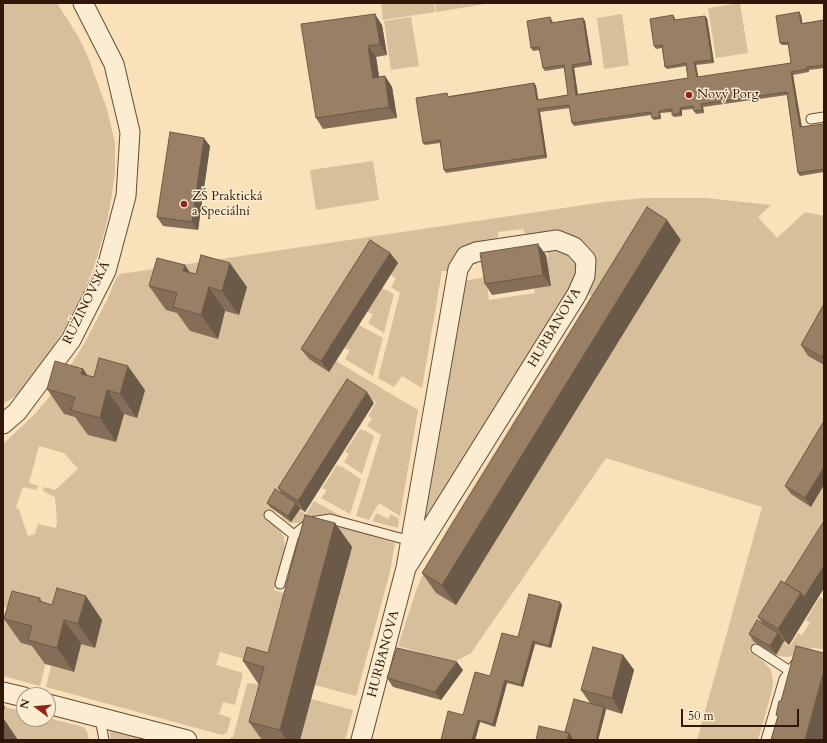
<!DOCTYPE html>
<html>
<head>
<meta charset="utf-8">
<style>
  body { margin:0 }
  #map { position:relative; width:827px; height:743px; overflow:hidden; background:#f9e1ba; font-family:Cardo,serif }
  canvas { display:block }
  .frame { position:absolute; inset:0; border:4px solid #311709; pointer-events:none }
  .north { position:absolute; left:16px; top:687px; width:40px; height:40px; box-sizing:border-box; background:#fbecd2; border:1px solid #aa9782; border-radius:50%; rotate:286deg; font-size:11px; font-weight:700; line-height:16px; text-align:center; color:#311709 }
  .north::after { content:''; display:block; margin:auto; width:14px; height:18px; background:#8f2418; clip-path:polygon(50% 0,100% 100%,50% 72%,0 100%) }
  .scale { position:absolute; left:681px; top:709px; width:118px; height:18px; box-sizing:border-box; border:2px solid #311709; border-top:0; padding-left:5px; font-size:12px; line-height:14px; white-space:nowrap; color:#311709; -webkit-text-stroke:3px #fbecd2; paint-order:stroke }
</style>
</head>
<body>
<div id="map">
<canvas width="827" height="743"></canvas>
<div class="frame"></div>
<div class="north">N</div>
<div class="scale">50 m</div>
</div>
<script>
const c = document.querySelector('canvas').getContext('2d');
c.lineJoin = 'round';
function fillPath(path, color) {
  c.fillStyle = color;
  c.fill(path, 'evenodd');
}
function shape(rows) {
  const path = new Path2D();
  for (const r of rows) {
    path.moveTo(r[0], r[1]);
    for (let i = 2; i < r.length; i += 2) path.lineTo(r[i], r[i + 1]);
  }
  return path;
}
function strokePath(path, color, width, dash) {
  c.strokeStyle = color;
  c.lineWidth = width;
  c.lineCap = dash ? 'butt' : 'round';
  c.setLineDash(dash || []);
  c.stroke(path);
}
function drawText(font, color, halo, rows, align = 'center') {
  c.font = font + ' Cardo,serif';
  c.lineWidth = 3;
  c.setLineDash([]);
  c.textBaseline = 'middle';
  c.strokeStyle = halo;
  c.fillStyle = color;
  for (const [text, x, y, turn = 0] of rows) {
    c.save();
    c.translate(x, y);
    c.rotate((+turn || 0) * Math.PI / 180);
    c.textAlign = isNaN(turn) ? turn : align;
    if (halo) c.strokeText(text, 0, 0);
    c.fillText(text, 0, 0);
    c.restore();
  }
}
fillPath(shape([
  [3,3,57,3,79,38,88,57,107,109,115,143,115,172,111,201,105,230,94,267,81,297,66,326,32,382,22,392,8,401,3,403],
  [381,3,434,3,435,12,383,20],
  [435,3,492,3,436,12],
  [740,3,748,53,716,58,708,8],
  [622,14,629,65,604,69,597,18],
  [411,17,419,66,391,70,384,21],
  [373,161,379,200,316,210,310,170],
  [644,198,706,198,771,205,758,217,777,238,805,212,824,216,824,328,808,356,824,365,824,439,811,506,824,485,824,540,762,629,749,651,763,661,771,670,773,682,772,691,758,740,697,740,762,507,606,458,471,653,454,662,398,646,416,591,425,569,446,531,591,296,587,293,592,275,549,232,527,235,524,232,523,229,498,232,498,236,495,240,449,271,442,271,422,388,402,376,394,387,378,378,400,293,391,287,396,278,390,275,398,263,329,372,336,361,418,410,400,516,379,503,369,520,356,516,381,435,367,426,372,418,368,416,376,402,354,388,331,403,328,409,338,414,308,440,305,444,315,450,286,476,283,480,292,486,270,510,269,509,264,518,279,529,284,537,285,548,274,590,292,596,273,667,220,652,216,665,243,673,235,705,223,702,219,714,231,718,227,733,222,735,46,687,51,666,73,672,33,602,3,608,3,444,35,414,54,391,83,346,106,302,116,278,120,274,604,202],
  [247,287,239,315,225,311,218,339,193,318],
  [145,390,124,414,116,442,91,421],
  [39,446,64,453,78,469,55,490,44,487,43,491,55,497,57,522,56,528,38,524,35,534,28,536,19,510,16,507,23,487,36,490,39,486,29,483],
  [547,245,557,245,576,260,579,275,422,526,463,281,486,277,489,300,535,293,534,289,551,286,547,258,548,258],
  [382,288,394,294,384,333,368,323,373,314,367,312],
  [359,325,383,338,373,376,345,359,350,350,344,348],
  [360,429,364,431,364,430,374,436,362,474,344,462,349,454,345,452],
  [337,465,341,467,341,466,361,479,350,514,321,498,327,490,322,488],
  [314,501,345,518,333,515,315,518,301,523,290,523,282,518,283,516,299,510,306,514],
  [377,513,388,519,391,514,399,519,398,528,372,521],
  [329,523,395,543,390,572,356,696,315,685,352,547],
  [820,597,824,599,824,649,812,648,788,657,777,656,766,651,767,649,776,655,783,642,790,646,798,633,802,635,810,623,806,620],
  [32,605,21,643,49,650,40,686,3,676,3,618,5,611],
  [250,683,260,685,268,740,230,740,231,737,233,737,247,684],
  [311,699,353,710,345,740,300,740],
  [5,707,24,712,24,719,48,719,48,718,83,727,87,731,89,740,15,740,3,737,3,714],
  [109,729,150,740,111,740]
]), '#d7bf9c');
const service = shape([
  [811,119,824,117],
  [269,515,294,535],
  [280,584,294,535,310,522,330,519,411,541],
  [756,649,790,671],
  [100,718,104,740],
  [766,740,784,679,796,663]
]);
const minor = shape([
  [3,424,17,412,71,340,106,271,126,196,130,132,114,64,83,3],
  [3,692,24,697],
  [48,704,187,740],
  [361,740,406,568,458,269,466,256,476,252,557,240,574,247,586,260,585,276,577,294,406,568]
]);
strokePath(service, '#634a35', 11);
strokePath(minor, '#634a35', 21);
strokePath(service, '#fbecd2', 9);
strokePath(minor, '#fbecd2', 19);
fillPath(shape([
  [673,15,675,18,675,20,707,18,714,63,696,65,698,77,791,63,788,45,782,45,780,43,801,15,802,23,824,20,824,68,809,70,809,72,793,75,802,127,824,124,824,172,800,176,798,173,787,95,703,107,704,113,696,114,694,111,693,109,682,110,682,116,674,117,672,115,672,112,660,113,661,119,654,120,652,118,651,115,574,126,572,123,570,108,540,112,547,158,446,173,444,170,440,143,425,145,423,143,449,96,534,83,536,86,538,100,568,95,564,68,545,71,543,68,540,50,533,51,531,48,550,17,552,20,553,23,583,18,585,21,592,65,574,68,578,94,688,78,686,66,667,69,665,67,662,48,656,49,654,46],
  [382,25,387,55,376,57,379,77,385,76,392,87,397,118,323,129,316,118],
  [210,146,198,230,163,226,157,217],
  [681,240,456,605,436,593,422,573],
  [390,253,398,263,329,372,309,359,301,349],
  [546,255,551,286,492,295,485,284],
  [190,273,247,287,239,315,225,311,218,339,190,331,177,313,166,310,149,286],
  [824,304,824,365,808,356,801,345],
  [83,369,88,376,145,390,137,418,124,414,116,442,88,435,75,417,64,414,47,389],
  [374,403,305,512,300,509,291,522,271,508,267,503,282,494,278,488],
  [824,421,811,507,791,494,785,486],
  [335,523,352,547,300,740,262,740,249,722,259,685,243,661,268,653],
  [824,588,789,645,784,641,776,655,754,642,749,634,763,624,758,617],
  [40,598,42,602,102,620,95,648,81,644,74,672,45,664,32,646,21,643,4,619],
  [562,605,551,648,535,644,523,687,507,683,495,727,480,722,475,740,441,740,463,715,518,637],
  [623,655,634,670,622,714,606,709,598,740,536,740,565,732,590,703,581,690],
  [463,670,441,700,393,687,387,678]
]), '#846e57');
fillPath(shape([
  [799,12,801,15,803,27,801,24],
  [375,14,382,25,387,55,380,44],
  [705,16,707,18,714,63,712,60],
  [583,18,585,21,592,65,590,62],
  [368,46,376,57,381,89,373,78],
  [694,62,696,65,699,80,697,77],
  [572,65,574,68,578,97,576,95],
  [791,72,793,75,802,130,800,127],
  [385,76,392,87,397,118,389,107],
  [534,83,536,86,539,103,537,100],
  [701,104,703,107,704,113,702,110],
  [680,108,682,110,682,116,680,113],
  [538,109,540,112,547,158,545,155],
  [659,111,660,113,661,119,659,117],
  [204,138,210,146,198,230,192,222],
  [667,220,681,240,456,605,442,585],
  [538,244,546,255,551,286,543,275],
  [390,253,398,263,329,372,321,361],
  [230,263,247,287,239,315,222,291],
  [185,265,202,290,183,271],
  [209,287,225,311,218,339,201,315],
  [824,353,824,360,822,357],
  [128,366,145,390,137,418,120,394],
  [83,369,100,393,81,374],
  [107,390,124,414,116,442,100,418],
  [367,392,374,403,305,512,298,501],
  [824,467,824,485,811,507,805,498],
  [296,503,300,509,291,522,288,516],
  [335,523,352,547,300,740,286,740,280,730],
  [824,566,824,588,789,645,778,629,801,593],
  [86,596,102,620,95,648,78,624],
  [560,602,562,605,551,648,549,646],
  [64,620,81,644,74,672,57,648],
  [778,633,784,641,776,655,770,646],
  [533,641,535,644,523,687,521,685],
  [623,655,634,670,622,714,612,698],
  [457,662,463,670,441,700,435,692],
  [824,670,824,740,805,740],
  [505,680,507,683,495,727,493,724],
  [3,704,5,707,3,714],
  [604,707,606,710,598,740,596,740],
  [4,719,18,740,3,740,3,721],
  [478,720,480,722,475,740,472,740],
  [569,733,573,740,567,740]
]), '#6b5a47');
const building = shape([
  [799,12,801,24,824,20,824,65,807,67,807,69,791,72,800,127,824,124,824,169,798,173,787,92,701,104,702,110,694,111,693,106,680,108,680,113,672,115,672,109,659,111,659,117,652,118,651,112,572,123,569,105,538,109,545,155,444,170,440,140,423,143,416,98,447,93,448,97,534,83,537,100,568,95,564,65,543,68,539,47,531,48,527,21,550,17,551,23,583,18,590,62,572,65,576,95,688,78,686,63,665,67,662,45,654,46,650,19,673,15,674,20,705,16,712,60,694,62,697,77,791,63,788,42,780,43,776,16,799,12],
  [375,14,380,44,368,46,373,78,385,76,389,107,316,118,301,24,375,14],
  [170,132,204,138,192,222,157,217,170,132],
  [647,207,667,220,442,585,422,573,647,207],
  [370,240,390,253,321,361,301,349,370,240],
  [538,244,543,275,485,284,480,253,538,244],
  [201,255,230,263,222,291,209,287,201,315,173,307,177,293,149,286,157,258,185,265,183,271,196,274,201,255],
  [824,304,824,353,822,357,801,345,824,304],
  [99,358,128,366,120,394,107,390,100,418,71,410,75,397,47,389,55,361,83,369,81,374,94,377,99,358],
  [347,379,367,392,298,501,278,488,347,379],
  [824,421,824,467,805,498,785,486,824,421],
  [275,489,296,503,288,516,267,503,275,489],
  [305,515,335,523,280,730,249,722,264,667,243,661,247,647,268,653,305,515],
  [824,521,824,566,804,597,801,593,785,583,824,521],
  [781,581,801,593,778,629,758,617,781,581],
  [57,588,86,596,78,624,64,620,57,648,28,640,32,626,4,619,12,591,40,598,39,601,52,605,57,588],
  [529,594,560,602,549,646,533,641,521,685,505,680,493,724,478,720,472,740,441,740,448,711,463,715,475,672,490,676,502,633,518,637,529,594],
  [757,620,778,633,770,646,749,634,757,620],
  [796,646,824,653,824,670,805,740,771,740,778,716,776,715,779,701,781,701,796,646],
  [593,647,623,655,612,698,581,690,593,647],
  [397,648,457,662,435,692,387,678,397,648],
  [574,699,604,707,596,740,573,740,569,733,565,732,574,699],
  [539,726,569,733,567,740,536,740,539,726]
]);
fillPath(building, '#998065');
strokePath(building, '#6b5a47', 1);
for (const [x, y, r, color] of [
  [689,95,4,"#8f2418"],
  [184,204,4,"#8f2418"]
]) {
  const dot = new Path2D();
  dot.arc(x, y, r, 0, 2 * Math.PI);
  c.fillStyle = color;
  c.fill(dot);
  strokePath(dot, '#fbecd2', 1.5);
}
drawText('13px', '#311709', '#fbecd2', [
  ["Nový Porg",697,95],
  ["ZŠ Praktická",192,197],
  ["a Speciální",192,212]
], 'left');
drawText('13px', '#311709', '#fbecd2', [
  ["RUŽINOVSKÁ",87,303,-64],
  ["HURBANOVA",555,328,-59],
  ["HURBANOVA",384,654,-75]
]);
</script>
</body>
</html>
